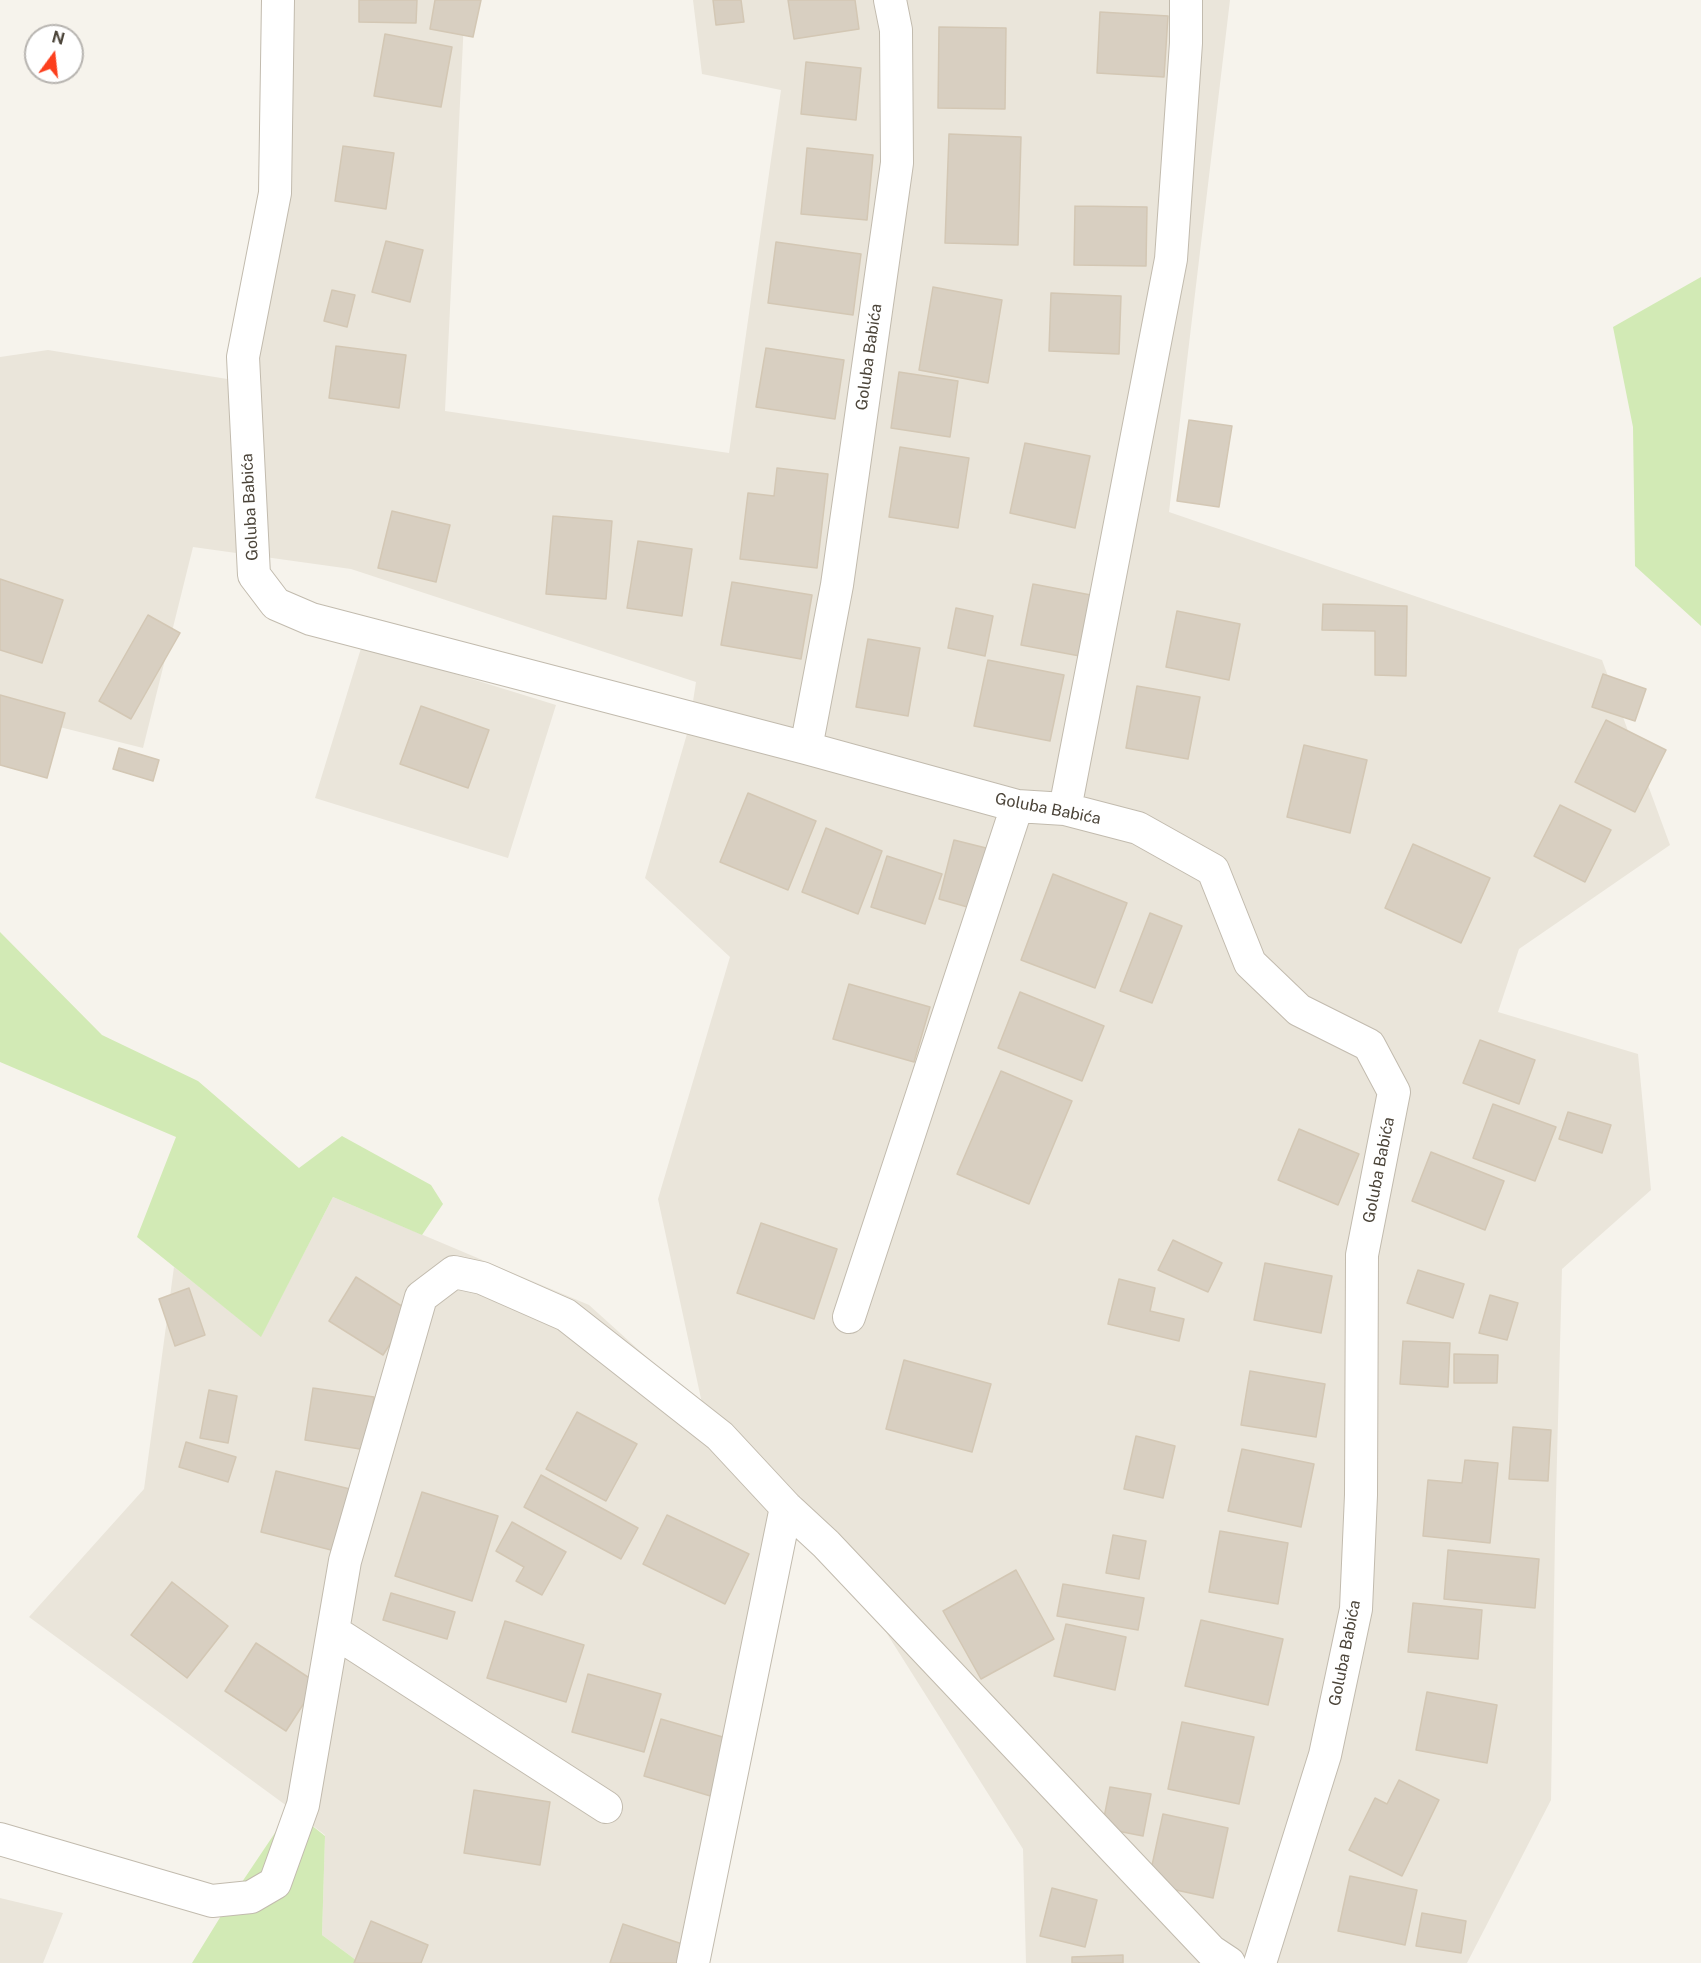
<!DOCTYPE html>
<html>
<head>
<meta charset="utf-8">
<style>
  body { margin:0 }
  #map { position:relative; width:1701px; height:1963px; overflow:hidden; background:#f6f3ec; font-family:"Public Sans",sans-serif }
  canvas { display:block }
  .north { position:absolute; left:24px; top:24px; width:60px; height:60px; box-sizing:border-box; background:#fff; border:2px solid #b7b4b0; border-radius:50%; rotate:15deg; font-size:16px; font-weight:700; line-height:24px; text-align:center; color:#4b4439 }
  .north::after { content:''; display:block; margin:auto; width:21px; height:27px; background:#fc3f1d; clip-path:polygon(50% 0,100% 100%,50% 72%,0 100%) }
</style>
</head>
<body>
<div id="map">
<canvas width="1701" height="1963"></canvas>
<div class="north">N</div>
</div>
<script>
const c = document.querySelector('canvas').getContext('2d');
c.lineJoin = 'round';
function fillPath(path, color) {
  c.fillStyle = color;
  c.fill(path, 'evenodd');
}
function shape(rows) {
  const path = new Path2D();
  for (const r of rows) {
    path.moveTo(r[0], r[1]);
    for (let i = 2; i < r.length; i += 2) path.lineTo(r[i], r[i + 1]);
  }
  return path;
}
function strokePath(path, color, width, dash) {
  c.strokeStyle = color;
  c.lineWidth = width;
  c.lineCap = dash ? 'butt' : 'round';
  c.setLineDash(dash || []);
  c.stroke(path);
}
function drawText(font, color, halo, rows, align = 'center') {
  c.font = font + ' "Public Sans",sans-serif';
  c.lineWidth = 6;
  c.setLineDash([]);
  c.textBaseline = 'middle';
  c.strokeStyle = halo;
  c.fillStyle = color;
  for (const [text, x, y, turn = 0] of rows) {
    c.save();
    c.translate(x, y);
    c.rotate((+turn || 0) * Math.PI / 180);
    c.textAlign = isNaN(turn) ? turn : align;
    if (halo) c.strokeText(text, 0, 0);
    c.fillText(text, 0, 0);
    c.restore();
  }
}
fillPath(shape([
  [266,0,465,0,445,411,729,453,781,90,702,74,693,0,1230,0,1169,512,1602,660,1670,845,1519,949,1498,1012,1638,1054,1651,1190,1562,1269,1555,1534,1551,1800,1467,1963,1026,1963,1023,1849,800,1496,701,1963,360,1963,322,1935,325,1835,291,1809,29,1617,144,1489,174,1267,261,1336,333,1197,589,1305,703,1408,658,1199,730,957,645,878,689,727,696,682,351,569,193,547,143,748,0,712,0,357,48,350,252,383],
  [362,645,556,705,508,858,315,798],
  [0,1898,63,1913,43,1963,0,1963]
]), '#eae5da');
fillPath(shape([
  [1701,277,1701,626,1635,566,1633,427,1613,327],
  [0,932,102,1035,198,1081,299,1168,342,1136,431,1185,443,1204,422,1235,333,1197,261,1337,137,1237,176,1137,0,1062],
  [291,1809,325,1836,322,1935,360,1963,192,1963,240,1885]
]), '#d2eab5');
const building = shape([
  [359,0,417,0,416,23,359,22,359,0],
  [435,0,481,0,473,37,430,29,435,0],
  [713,0,741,0,744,22,716,25,713,0],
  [788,0,855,0,859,29,794,39,788,0],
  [1100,12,1168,16,1164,77,1097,73,1100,12],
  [939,27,1006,28,1005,109,938,108,939,27],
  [385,34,452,47,441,107,374,96,385,34],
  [806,62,861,68,856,120,801,114,806,62],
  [949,134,1021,137,1018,245,945,243,949,134],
  [343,146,394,153,386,209,335,201,343,146],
  [807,148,873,155,867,220,801,214,807,148],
  [1075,206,1147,207,1146,266,1074,265,1075,206],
  [386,241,423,250,410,302,372,292,386,241],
  [776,242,861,254,853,315,768,303,776,242],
  [933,287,1002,300,988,383,919,370,933,287],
  [332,290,355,295,347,327,324,321,332,290],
  [1051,293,1121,296,1119,354,1049,351,1051,293],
  [336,346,406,355,399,408,329,398,336,346],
  [766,348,844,360,835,419,756,407,766,348],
  [899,372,958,381,950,437,891,428,899,372],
  [1189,420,1232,426,1219,507,1177,501,1189,420],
  [1025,443,1090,456,1075,528,1010,513,1025,443],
  [900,447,969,458,958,528,889,517,900,447],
  [777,468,828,474,817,568,740,559,748,493,774,496,777,468],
  [392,511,450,525,436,582,378,568,392,511],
  [553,516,612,521,606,599,546,594,553,516],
  [638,541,692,549,682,616,627,608,638,541],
  [0,579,63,600,42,663,0,650,0,579],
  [732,582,812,595,801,659,721,645,732,582],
  [1033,584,1096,596,1085,657,1021,645,1033,584],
  [1323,604,1407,606,1406,676,1375,675,1375,631,1322,630,1323,604],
  [956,608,993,616,985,656,948,648,956,608],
  [1177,611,1240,624,1229,680,1166,667,1177,611],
  [148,615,180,633,131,719,99,701,148,615],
  [868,639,920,648,908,716,856,707,868,639],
  [988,660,1064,675,1050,741,974,726,988,660],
  [1603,674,1646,689,1635,721,1592,707,1603,674],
  [1137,686,1200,697,1188,759,1126,748,1137,686],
  [0,695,65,713,47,778,0,765,0,695],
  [421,706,489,730,468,788,400,764,421,706],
  [1606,720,1666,750,1635,812,1575,782,1606,720],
  [1304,745,1367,760,1350,833,1287,817,1304,745],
  [119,748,159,760,153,781,113,769,119,748],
  [748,793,816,821,788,890,720,862,748,793],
  [1560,805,1611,830,1585,882,1534,856,1560,805],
  [826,828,882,851,858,914,802,892,826,828],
  [954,840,994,850,978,910,939,899,954,840],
  [1413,844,1490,878,1461,943,1385,908,1413,844],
  [887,856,942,874,925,924,871,907,887,856],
  [1053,874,1127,903,1095,988,1021,960,1053,874],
  [1150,913,1182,926,1152,1003,1120,991,1150,913],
  [849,984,930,1007,914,1062,833,1039,849,984],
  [1020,992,1104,1026,1082,1081,998,1048,1020,992],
  [1480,1040,1535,1060,1519,1104,1463,1083,1480,1040],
  [1001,1071,1072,1101,1029,1204,957,1174,1001,1071],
  [1493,1104,1556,1127,1535,1181,1473,1158,1493,1104],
  [1568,1112,1611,1125,1602,1153,1559,1139,1568,1112],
  [1299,1129,1359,1154,1338,1205,1278,1180,1299,1129],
  [1431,1152,1504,1181,1485,1230,1412,1201,1431,1152],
  [761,1223,837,1249,814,1319,737,1293,761,1223],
  [1173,1240,1222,1263,1208,1292,1158,1270,1173,1240],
  [1265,1263,1332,1276,1321,1333,1254,1320,1265,1263],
  [1418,1270,1464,1284,1453,1318,1407,1303,1418,1270],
  [356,1277,411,1312,383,1355,329,1321,356,1277],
  [1119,1279,1155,1288,1150,1311,1184,1319,1179,1341,1108,1324,1119,1279],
  [189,1288,205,1335,175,1346,159,1299,189,1288],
  [1490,1295,1518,1303,1507,1340,1479,1333,1490,1295],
  [1403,1341,1450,1343,1448,1387,1400,1384,1403,1341],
  [1454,1354,1498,1355,1497,1383,1454,1383,1454,1354],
  [904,1360,991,1384,972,1452,886,1429,904,1360],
  [1250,1371,1325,1384,1316,1437,1241,1425,1250,1371],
  [313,1388,374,1397,366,1450,305,1440,313,1388],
  [209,1390,237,1396,228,1443,200,1438,209,1390],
  [577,1412,637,1444,606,1501,546,1469,577,1412],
  [1513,1427,1551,1430,1548,1481,1509,1479,1513,1427],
  [1136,1436,1175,1446,1163,1498,1124,1489,1136,1436],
  [186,1442,236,1457,228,1482,179,1467,186,1442],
  [1242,1449,1314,1464,1301,1527,1228,1511,1242,1449],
  [1465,1460,1498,1463,1490,1543,1423,1536,1428,1480,1462,1483,1465,1460],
  [276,1471,350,1489,335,1551,261,1532,276,1471],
  [541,1475,638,1528,621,1559,524,1507,541,1475],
  [422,1492,498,1516,472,1601,395,1576,422,1492],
  [667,1515,749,1554,725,1604,643,1564,667,1515],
  [512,1522,566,1552,542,1595,516,1581,524,1567,496,1551,512,1522],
  [1220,1531,1288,1543,1278,1604,1209,1592,1220,1531],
  [1113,1535,1146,1541,1139,1579,1106,1573,1113,1535],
  [1448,1550,1539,1559,1535,1608,1444,1599,1448,1550],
  [1016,1570,1054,1639,981,1679,943,1611,1016,1570],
  [172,1582,228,1626,187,1678,131,1635,172,1582],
  [1063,1584,1144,1598,1138,1630,1057,1616,1063,1584],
  [391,1593,455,1612,447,1639,383,1620,391,1593],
  [1413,1603,1482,1610,1478,1659,1408,1652,1413,1603],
  [1201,1620,1283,1639,1268,1705,1185,1686,1201,1620],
  [505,1621,584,1645,566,1702,487,1678,505,1621],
  [1066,1624,1126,1637,1115,1690,1054,1676,1066,1624],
  [256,1643,317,1683,286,1731,225,1691,256,1643],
  [588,1674,661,1694,644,1752,572,1732,588,1674],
  [1427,1692,1497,1705,1487,1763,1416,1750,1427,1692],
  [661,1719,733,1740,717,1798,644,1776,661,1719],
  [1182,1722,1254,1737,1239,1804,1168,1789,1182,1722],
  [1399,1780,1439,1800,1402,1876,1349,1850,1375,1798,1387,1804,1399,1780],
  [1110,1787,1151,1794,1143,1836,1102,1828,1110,1787],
  [474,1790,550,1802,540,1865,464,1853,474,1790],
  [1163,1814,1228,1828,1213,1898,1148,1884,1163,1814],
  [1350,1876,1417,1890,1405,1945,1338,1931,1350,1876],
  [1052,1888,1097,1900,1085,1947,1040,1936,1052,1888],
  [1422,1913,1466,1921,1461,1953,1416,1946,1422,1913],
  [371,1921,428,1945,421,1963,354,1963,371,1921],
  [623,1924,694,1948,689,1963,610,1963,623,1924],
  [1123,1955,1123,1963,1072,1963,1072,1957,1123,1955]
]);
fillPath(building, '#d8cfc1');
strokePath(building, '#d3c7b4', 1.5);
const street = shape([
  [278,0,275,193,243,357,254,575,276,604,311,619,806,748,1017,806,1065,809,1138,828,1213,870,1250,963,1299,1010,1369,1045,1394,1092,1362,1255,1361,1495,1356,1609,1325,1755,1260,1963],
  [806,748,837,585,897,163,896,30,890,0],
  [1065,809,1171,259,1186,43,1186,0],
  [849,1317,1017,806],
  [333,1631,606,1807],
  [0,1839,212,1901,251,1897,275,1883,303,1805,345,1561,421,1297,454,1272,482,1278,566,1315,720,1436,786,1507,826,1544,1211,1951,1229,1963],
  [693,1963,786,1507]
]);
strokePath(street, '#c2bbae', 34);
strokePath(street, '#fff', 32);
drawText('16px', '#4b4439', '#fff', [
  ["Goluba Babića",869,357,-82],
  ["Goluba Babića",250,507,-93],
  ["Goluba Babića",1048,809,11],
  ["Goluba Babića",1379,1170,-79],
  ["Goluba Babića",1345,1653,-79]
]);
</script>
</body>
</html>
